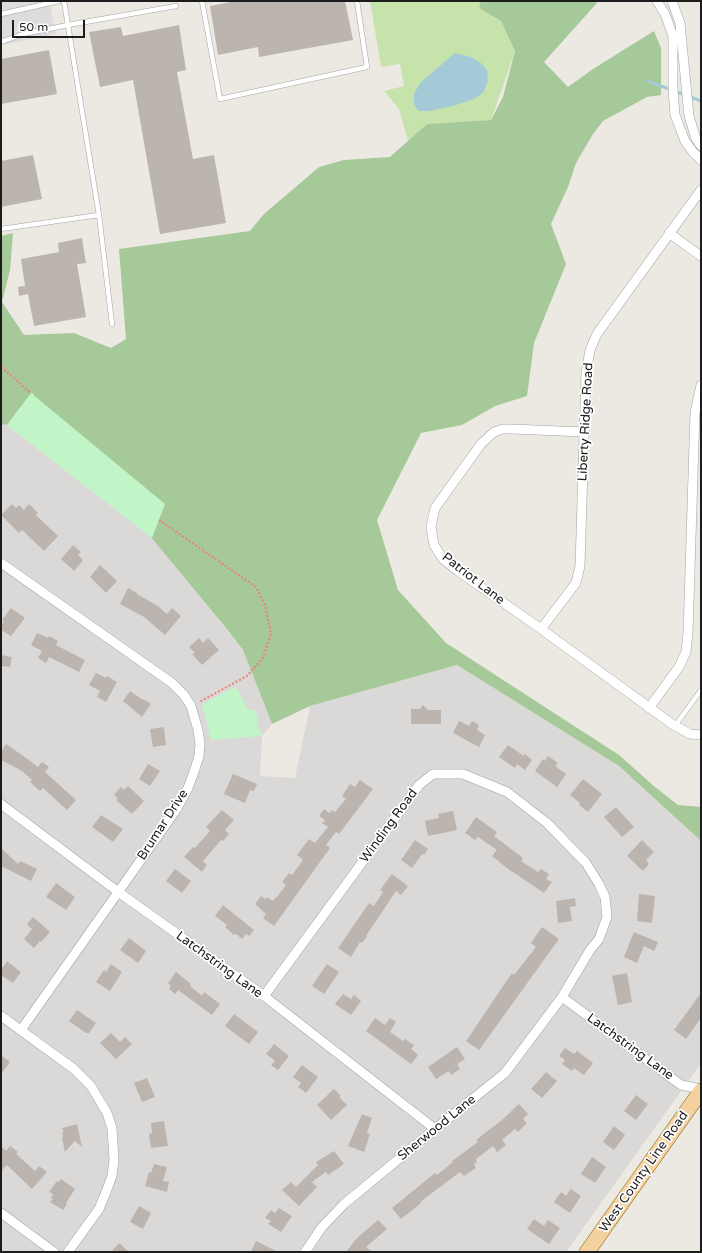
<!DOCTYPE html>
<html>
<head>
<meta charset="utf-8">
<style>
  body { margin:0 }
  #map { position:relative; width:702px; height:1253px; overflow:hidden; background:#ece9e2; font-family:"Varela Round",sans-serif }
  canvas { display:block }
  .frame { position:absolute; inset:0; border:2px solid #1c1c1c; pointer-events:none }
  .scale { position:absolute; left:12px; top:20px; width:73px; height:18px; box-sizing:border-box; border:2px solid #1c1c1c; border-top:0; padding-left:5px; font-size:12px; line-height:14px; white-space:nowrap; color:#1c1c1c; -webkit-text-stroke:3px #fff; paint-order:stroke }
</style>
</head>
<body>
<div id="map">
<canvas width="702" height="1253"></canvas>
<div class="frame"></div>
<div class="scale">50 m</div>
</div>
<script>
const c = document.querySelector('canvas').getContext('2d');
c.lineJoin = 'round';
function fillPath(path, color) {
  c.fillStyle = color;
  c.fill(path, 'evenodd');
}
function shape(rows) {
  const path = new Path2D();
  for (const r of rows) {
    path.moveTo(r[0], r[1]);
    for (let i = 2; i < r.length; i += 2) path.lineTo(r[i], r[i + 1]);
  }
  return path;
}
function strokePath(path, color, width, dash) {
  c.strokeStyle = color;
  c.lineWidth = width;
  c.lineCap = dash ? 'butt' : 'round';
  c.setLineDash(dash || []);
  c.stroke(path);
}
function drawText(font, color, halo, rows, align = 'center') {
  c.font = font + ' "Varela Round",sans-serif';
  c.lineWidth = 3.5;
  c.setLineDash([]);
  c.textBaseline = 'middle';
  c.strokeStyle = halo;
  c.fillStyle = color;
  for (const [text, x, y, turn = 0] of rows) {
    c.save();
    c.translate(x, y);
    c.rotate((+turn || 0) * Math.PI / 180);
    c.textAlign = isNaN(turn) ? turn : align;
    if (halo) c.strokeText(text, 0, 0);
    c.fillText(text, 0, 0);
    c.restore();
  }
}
fillPath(shape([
  [1,424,7,425,151,537,243,650,272,724,262,736,260,776,295,778,310,706,457,665,619,766,701,841,701,1063,566,1252,1,1252]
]), '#dad9d8');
fillPath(shape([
  [370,1,481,1,479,8,501,21,515,51,491,120,427,124,408,141,399,109,384,91,404,86,400,64,381,67]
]), '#c5e3ab');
fillPath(shape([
  [481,1,596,1,597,3,544,62,568,87,593,69,654,31,661,48,661,95,647,97,603,121,593,134,576,163,568,187,551,224,566,264,534,343,527,396,495,406,462,425,421,433,377,520,398,590,446,643,619,755,655,787,678,805,701,807,701,841,619,766,457,665,310,706,272,724,243,650,230,633,32,393,7,425,1,424,1,236,13,233,10,270,2,302,24,335,74,333,111,348,126,339,119,249,250,231,264,214,319,167,344,160,390,157,427,124,491,120,503,97,515,51,501,21,479,8]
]), '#a6c999');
fillPath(shape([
  [31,393,165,504,152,538,7,425],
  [236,687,248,710,254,710,258,717,257,725,262,736,211,740,202,704]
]), '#c1f4c6');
fillPath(shape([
  [4,1,49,1,56,34,1,45,1,2]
]), '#dcdcdc');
fillPath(shape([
  [455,53,471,57,481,63,487,70,488,81,483,93,474,99,453,106,429,111,419,111,414,105,414,94,420,83]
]), '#a5cad7');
strokePath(shape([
  [648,81,701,101]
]), '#a5cad7', 3);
fillPath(shape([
  [236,1,345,1,353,40,259,57,258,47,218,55,210,6],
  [179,25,186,70,177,72,193,159,214,155,226,223,160,234,133,80,100,87,89,32,121,27,123,36],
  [49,50,57,94,1,104,1,59],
  [33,155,42,199,1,207,1,161],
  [82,238,86,263,77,264,86,317,34,326,28,294,19,296,18,287,25,286,21,259,59,252,58,243],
  [12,504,16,508,19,505,24,510,29,504,38,513,36,515,58,536,44,551,22,530,19,533,1,515],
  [73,545,81,552,78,555,83,560,74,571,61,559],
  [100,565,117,581,106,593,90,577],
  [128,588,137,593,137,594,158,606,167,614,172,608,181,616,165,635,144,617,120,604],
  [11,608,25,618,11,636,1,630,1,626,4,621,2,620],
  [37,633,48,638,49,636,58,641,56,645,85,660,79,672,49,657,46,663,38,658,42,651,31,645],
  [199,638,203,643,208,638,219,650,202,665,192,654,195,653,189,647],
  [1,655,12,657,10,667,1,666],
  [96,673,106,678,107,676,117,682,106,702,97,697,100,691,89,685],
  [130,691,143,700,143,699,151,704,142,717,123,701],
  [423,705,428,710,441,710,441,724,411,724,411,709,420,709],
  [459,721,469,726,472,721,479,725,477,730,485,735,479,747,453,733],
  [164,727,166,745,153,747,150,729],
  [6,744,29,760,38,767,42,762,49,767,45,772,76,800,67,810,43,788,40,791,30,782,32,780,22,771,1,760,1,752],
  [508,745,524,756,525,754,532,760,525,770,517,764,515,768,499,757],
  [548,756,558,763,555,766,566,774,557,787,535,771,543,759,545,761],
  [148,764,160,771,150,786,139,779],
  [233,774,257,784,254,791,250,790,245,803,224,794],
  [583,779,602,794,588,812,579,805,580,803,570,795],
  [360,780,373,789,339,834,336,832,326,845,330,848,274,926,263,918,266,914,255,904,261,896,265,899,267,897,273,901,276,897,277,897,286,885,282,882,289,873,292,875,303,860,297,855,309,839,315,843,328,827,322,823,325,820,319,816,324,809,329,813,332,810,335,812,346,799,342,796,350,784,355,787],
  [128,786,144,801,132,814,116,800,118,799,114,795,121,787,124,790],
  [616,807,634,827,622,837,604,817],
  [222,810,234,820,225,830,229,834,223,841,221,840,203,861,207,865,202,872,184,857,193,847,195,848,210,831,206,827],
  [453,811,457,830,428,836,425,821,439,818,438,814],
  [101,815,123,829,113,842,92,827],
  [476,817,497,832,494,836,523,858,521,861,538,872,541,869,549,874,546,879,552,882,544,893,513,872,512,872,492,856,497,850,478,837,475,840,465,833],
  [415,840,428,849,424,855,422,854,412,868,401,860],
  [642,840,654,852,646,860,649,864,643,871,627,856],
  [1,848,18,864,20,861,37,869,31,881,1,866],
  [175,869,191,881,182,893,166,881],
  [392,874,408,886,401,895,396,891,366,936,367,936,362,943,360,942,351,957,338,948,369,903,374,906,383,892,380,890],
  [56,883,75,897,66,910,46,897],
  [639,894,655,896,652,923,637,921],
  [575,898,576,906,570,907,572,921,558,923,556,901],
  [223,905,254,930,249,936,246,934,242,939,236,934,234,935,225,927,227,925,215,916],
  [33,917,50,932,41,942,40,941,34,948,24,939,32,929,27,924],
  [542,927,559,939,479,1050,466,1041,512,973,514,975,536,947,531,943],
  [634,932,658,942,654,951,644,946,637,963,624,957],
  [129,938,146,951,138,963,120,950],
  [7,961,21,972,13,983,1,975,1,970],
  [111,964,122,972,110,991,96,982,104,970,106,972],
  [327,964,339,972,324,994,312,986],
  [176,972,191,984,190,986,202,996,204,992,220,1004,212,1015,178,990,175,994,169,989,171,986,168,983],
  [627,973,632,1002,618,1005,612,976],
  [701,993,701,1018,686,1039,674,1030],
  [343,994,351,999,354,995,361,1001,351,1015,335,1004],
  [77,1010,96,1023,89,1033,86,1033,69,1021],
  [234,1014,258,1032,249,1044,225,1026],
  [375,1018,385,1025,390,1018,396,1022,390,1032,403,1041,405,1039,414,1045,411,1049,418,1055,411,1064,366,1031],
  [111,1033,120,1042,125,1037,132,1044,116,1059,100,1043],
  [274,1044,289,1056,278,1070,271,1065,275,1061,266,1054],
  [457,1047,465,1059,457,1064,460,1069,451,1075,449,1071,436,1079,428,1067],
  [565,1048,574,1054,577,1051,593,1063,584,1075,574,1068,572,1071,562,1064,565,1060,559,1056],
  [1,1055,10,1062,1,1074],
  [302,1065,318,1077,306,1093,298,1087,301,1083,293,1077],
  [546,1072,557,1081,542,1098,531,1089],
  [147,1078,155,1097,142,1102,134,1083],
  [334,1089,341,1096,339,1097,347,1105,331,1120,317,1105],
  [636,1095,648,1104,636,1120,624,1111],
  [519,1104,528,1114,523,1119,527,1123,518,1132,515,1129,502,1140,506,1145,497,1152,493,1146,476,1159,477,1162,474,1164,476,1168,464,1176,460,1172,420,1202,421,1203,401,1219,392,1208,435,1173,437,1175,453,1162,452,1161,478,1142,476,1140,502,1120],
  [362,1114,372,1118,367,1133,370,1134,364,1152,348,1146],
  [164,1121,168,1146,151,1148,149,1134,152,1133,151,1123],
  [77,1124,82,1147,75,1141,65,1152,62,1138,63,1137,62,1132,64,1132,62,1128],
  [614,1126,625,1135,614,1150,603,1142],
  [1,1146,6,1151,10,1146,18,1152,16,1154,35,1171,39,1166,47,1172,32,1189,7,1165,1,1171],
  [334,1151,344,1164,328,1175,326,1172,312,1182,317,1187,299,1206,282,1190,291,1182,296,1187,318,1165,316,1162],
  [592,1157,606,1167,595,1183,581,1174],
  [154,1164,167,1167,163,1181,169,1182,167,1192,145,1186,149,1172,151,1173],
  [61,1179,75,1189,66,1203,67,1204,63,1210,50,1202,53,1199,51,1198,53,1194,49,1192,57,1181,59,1182],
  [571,1189,581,1196,570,1213,554,1202,561,1192,566,1196],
  [139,1206,151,1213,143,1229,130,1222],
  [279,1208,292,1216,281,1232,268,1224,271,1221,265,1218,271,1210,275,1213],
  [534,1219,544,1226,548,1220,560,1228,549,1244,527,1229],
  [378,1220,387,1229,366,1247,372,1252,346,1252,357,1238],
  [256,1241,278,1252,251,1252],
  [119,1243,129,1252,111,1252]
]), '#bcb5af');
const service = shape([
  [64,1,99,215,112,324],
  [202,1,220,99,367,67,357,1],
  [1,14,59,1],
  [1,42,23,34,68,25,176,6],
  [1,229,99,215],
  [675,726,701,690]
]);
const minor = shape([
  [657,1,665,14,673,36,673,89,675,115,685,141,693,152,701,160],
  [672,1,680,23,689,116,696,139,701,146],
  [669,233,701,256],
  [584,432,512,429,503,429,494,432,481,444,435,508,431,527,434,545,443,559,458,571,541,629,672,724,690,734,701,735],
  [1,563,172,683,184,695,191,706,198,730,200,744,199,756,195,769,188,788,176,810,21,1030],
  [541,629,576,583,580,566,586,373,590,350,597,334,701,190],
  [649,708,679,667,686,652,688,633,695,412,701,385],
  [1,804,117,891,264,996,435,1129],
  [264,996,419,785,433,774,463,774,507,792,547,823,586,863,599,884,605,897,607,917,599,939,590,950,562,997,505,1073,435,1129,344,1204,322,1227,305,1252],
  [562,997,681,1085,701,1089],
  [1,1016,74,1069,91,1086,107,1113,112,1128,114,1160,112,1176,106,1192,99,1209,68,1252],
  [1,1213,54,1252]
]);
const primary = shape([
  [587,1252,701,1091]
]);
strokePath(service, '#a3a3a3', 5.5);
strokePath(minor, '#a3a3a3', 10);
strokePath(primary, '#88620b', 16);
strokePath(shape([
  [1,367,31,393],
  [159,520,256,587,265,605,271,634,263,658,247,676,199,702]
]), '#ee8171', 2, [2, 2]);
strokePath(service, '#fff', 4.5);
strokePath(minor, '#fff', 9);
strokePath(primary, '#f4d29f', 15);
drawText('13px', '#1c1c1c', '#fff', [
  ["Liberty Ridge Road",586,422,-87],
  ["Patriot Lane",473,579,38],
  ["Brumar Drive",163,825,-57],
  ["Winding Road",389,826,-54],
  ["Latchstring Lane",219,965,36],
  ["Latchstring Lane",630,1047,36],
  ["Sherwood Lane",437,1128,-39],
  ["West County Line Road",644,1172,-55]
]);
</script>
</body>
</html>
